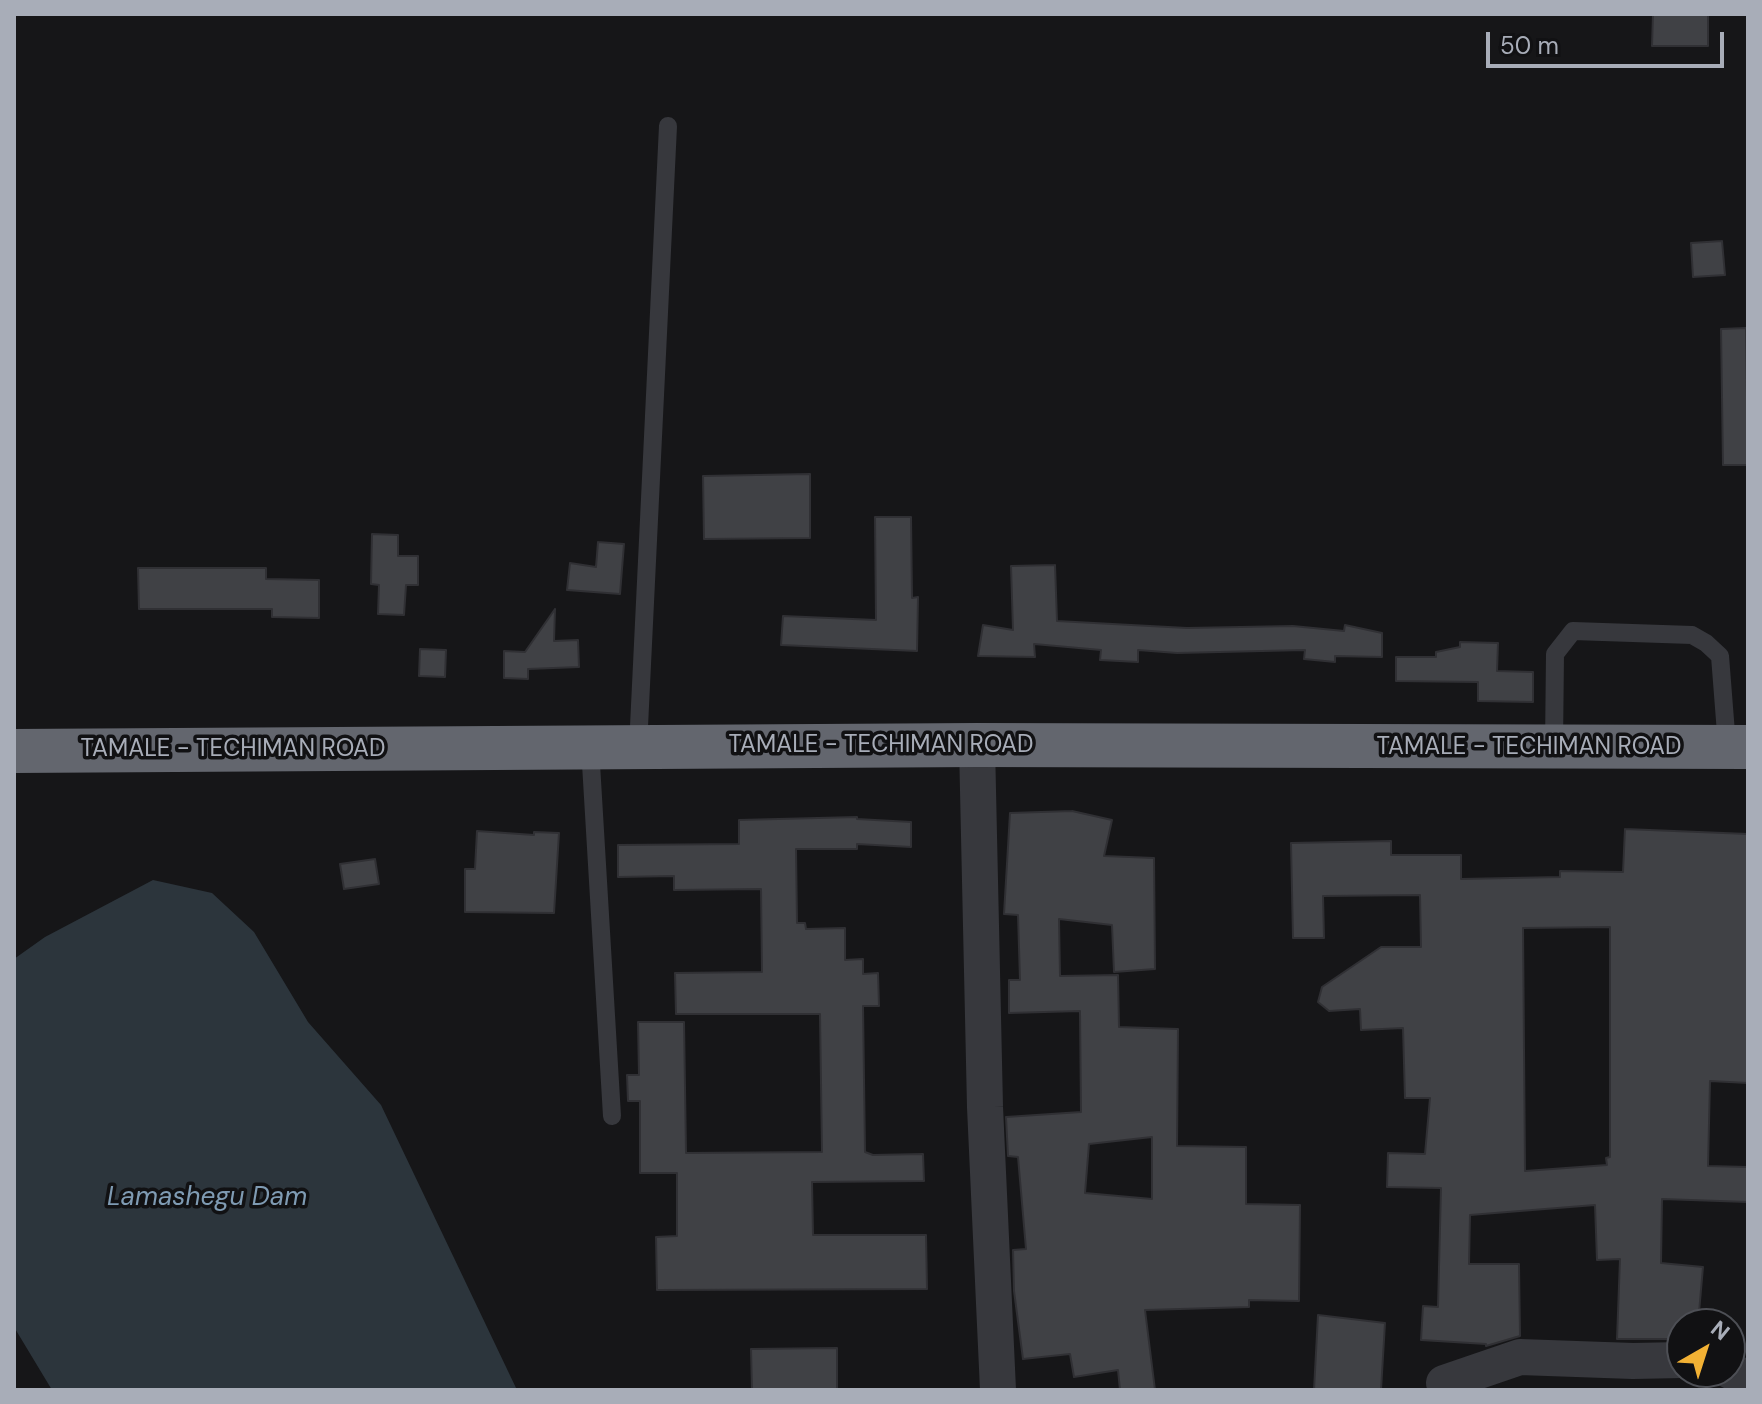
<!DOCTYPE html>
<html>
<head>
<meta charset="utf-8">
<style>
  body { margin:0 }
  #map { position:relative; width:1762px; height:1404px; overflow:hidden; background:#161618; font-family:"DM Sans",sans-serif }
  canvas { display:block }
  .frame { position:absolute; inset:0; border:16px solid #a8adb8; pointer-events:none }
  .north { position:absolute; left:1666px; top:1308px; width:80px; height:80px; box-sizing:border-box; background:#111113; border:2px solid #4d4f55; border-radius:50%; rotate:39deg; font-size:22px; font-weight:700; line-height:32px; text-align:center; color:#a8adb8 }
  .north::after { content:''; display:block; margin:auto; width:28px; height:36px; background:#f2b134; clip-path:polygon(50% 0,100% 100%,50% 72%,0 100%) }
  .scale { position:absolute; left:1486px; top:32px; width:238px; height:36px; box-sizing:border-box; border:4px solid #a8adb8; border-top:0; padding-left:10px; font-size:24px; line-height:28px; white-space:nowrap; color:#a8adb8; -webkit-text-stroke:6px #111113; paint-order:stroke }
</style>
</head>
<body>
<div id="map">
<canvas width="1762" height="1404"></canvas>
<div class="frame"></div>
<div class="north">N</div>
<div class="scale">50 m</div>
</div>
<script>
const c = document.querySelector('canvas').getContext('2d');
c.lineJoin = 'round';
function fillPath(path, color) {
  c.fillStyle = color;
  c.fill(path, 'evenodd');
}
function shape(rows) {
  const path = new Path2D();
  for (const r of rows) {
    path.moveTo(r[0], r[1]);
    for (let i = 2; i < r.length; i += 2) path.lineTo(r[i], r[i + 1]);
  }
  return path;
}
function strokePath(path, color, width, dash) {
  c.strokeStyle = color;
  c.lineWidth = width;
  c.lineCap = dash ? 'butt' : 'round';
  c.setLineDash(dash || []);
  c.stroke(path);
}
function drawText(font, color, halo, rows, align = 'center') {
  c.font = font + ' "DM Sans",sans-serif';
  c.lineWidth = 7;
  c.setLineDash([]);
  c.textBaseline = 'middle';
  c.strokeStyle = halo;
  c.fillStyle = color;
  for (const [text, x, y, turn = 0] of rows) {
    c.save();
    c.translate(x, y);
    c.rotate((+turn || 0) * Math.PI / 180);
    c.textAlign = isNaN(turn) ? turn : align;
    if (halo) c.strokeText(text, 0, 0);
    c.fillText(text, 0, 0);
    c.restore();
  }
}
fillPath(shape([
  [153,880,212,893,254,932,308,1022,381,1105,517,1390,52,1390,14,1327,14,959,45,937]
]), '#2c353c');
const building = shape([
  [1653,14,1708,14,1708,46,1652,46,1653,14],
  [1722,241,1725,275,1693,277,1691,243,1722,241],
  [1746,328,1748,465,1723,465,1721,329,1746,328],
  [810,474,810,538,704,539,703,476,810,474],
  [875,517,911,517,912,598,918,597,917,651,781,645,783,616,876,620,875,517],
  [372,534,398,535,398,556,418,556,418,585,406,585,404,615,378,614,379,585,371,584,372,534],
  [598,542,624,544,620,594,567,590,570,563,596,567,598,542],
  [1055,565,1057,621,1187,628,1293,626,1344,631,1345,625,1382,633,1382,657,1335,656,1335,662,1304,659,1305,650,1177,653,1138,650,1138,662,1100,660,1101,650,1034,644,1035,657,978,656,983,625,1013,630,1011,566,1055,565],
  [138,568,266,568,266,579,319,580,319,618,272,617,272,609,139,609,138,568],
  [555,609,554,641,578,640,579,667,528,669,528,679,504,678,504,651,525,652,555,609],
  [1460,642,1498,643,1497,671,1533,672,1533,702,1478,701,1478,682,1396,681,1396,657,1436,657,1436,652,1460,647,1460,642],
  [420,649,446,650,445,677,419,676,420,649],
  [1072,811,1112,820,1104,856,1154,858,1155,969,1114,972,1112,925,1059,919,1060,976,1118,975,1119,1027,1178,1029,1177,1146,1246,1147,1246,1204,1300,1205,1299,1301,1249,1300,1249,1307,1145,1310,1155,1390,1120,1390,1118,1370,1074,1377,1070,1354,1023,1359,1014,1291,1013,1250,1026,1249,1018,1157,1008,1156,1006,1117,1081,1112,1080,1011,1009,1013,1009,980,1020,980,1018,915,1004,914,1010,813,1072,811],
  [1152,1137,1152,1199,1085,1193,1089,1144,1152,1137],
  [857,817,857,819,911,822,911,847,857,844,857,849,796,849,797,923,805,923,806,929,845,928,845,960,863,959,863,974,878,973,879,1006,863,1006,865,1152,873,1155,923,1154,924,1181,812,1182,813,1235,926,1235,927,1289,657,1290,656,1237,677,1236,677,1173,640,1173,640,1101,628,1101,627,1075,639,1075,638,1022,684,1022,686,1153,822,1152,820,1014,676,1014,675,973,762,972,761,889,674,890,674,876,618,877,618,845,739,844,739,820,857,817],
  [1625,829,1748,834,1748,1083,1710,1081,1708,1166,1748,1167,1748,1202,1662,1199,1661,1263,1703,1267,1698,1324,1682,1324,1682,1339,1617,1339,1620,1259,1597,1260,1595,1205,1470,1215,1469,1264,1519,1264,1520,1336,1486,1346,1486,1344,1421,1340,1423,1306,1438,1307,1441,1188,1387,1187,1388,1153,1425,1154,1430,1098,1405,1098,1403,1028,1361,1030,1360,1009,1329,1011,1318,1002,1322,987,1381,947,1421,947,1420,895,1323,896,1324,938,1293,938,1291,843,1391,841,1391,855,1461,855,1461,879,1560,877,1560,871,1623,872,1625,829],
  [1610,927,1610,1157,1606,1158,1607,1165,1525,1171,1523,928,1610,927],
  [477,831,534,835,534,832,559,833,554,913,465,912,465,869,475,869,477,831],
  [375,859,379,884,344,889,340,864,375,859],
  [1318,1315,1385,1323,1381,1390,1314,1390,1318,1315],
  [837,1348,837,1390,752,1390,751,1349,837,1348]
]);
fillPath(building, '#404145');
strokePath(building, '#303034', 2);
strokePath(shape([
  [1554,746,1555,654,1573,631,1692,635,1706,643,1720,656,1727,746],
  [590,747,612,1116],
  [638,747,668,126]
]), '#37383d', 18);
strokePath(shape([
  [977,745,985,1107,998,1390],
  [1730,1371,1748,1378],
  [1444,1383,1520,1357,1633,1361,1682,1360]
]), '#37383d', 36);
strokePath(shape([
  [14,751,977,745,1748,747]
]), '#63666e', 44);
drawText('24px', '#a8adb8', '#111113', [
  ["TAMALE - TECHIMAN ROAD",881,746],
  ["TAMALE - TECHIMAN ROAD",1529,748],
  ["TAMALE - TECHIMAN ROAD",233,750]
]);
drawText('italic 26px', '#7f9bb3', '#111113', [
  ["Lamashegu Dam",207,1198]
]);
</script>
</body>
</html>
